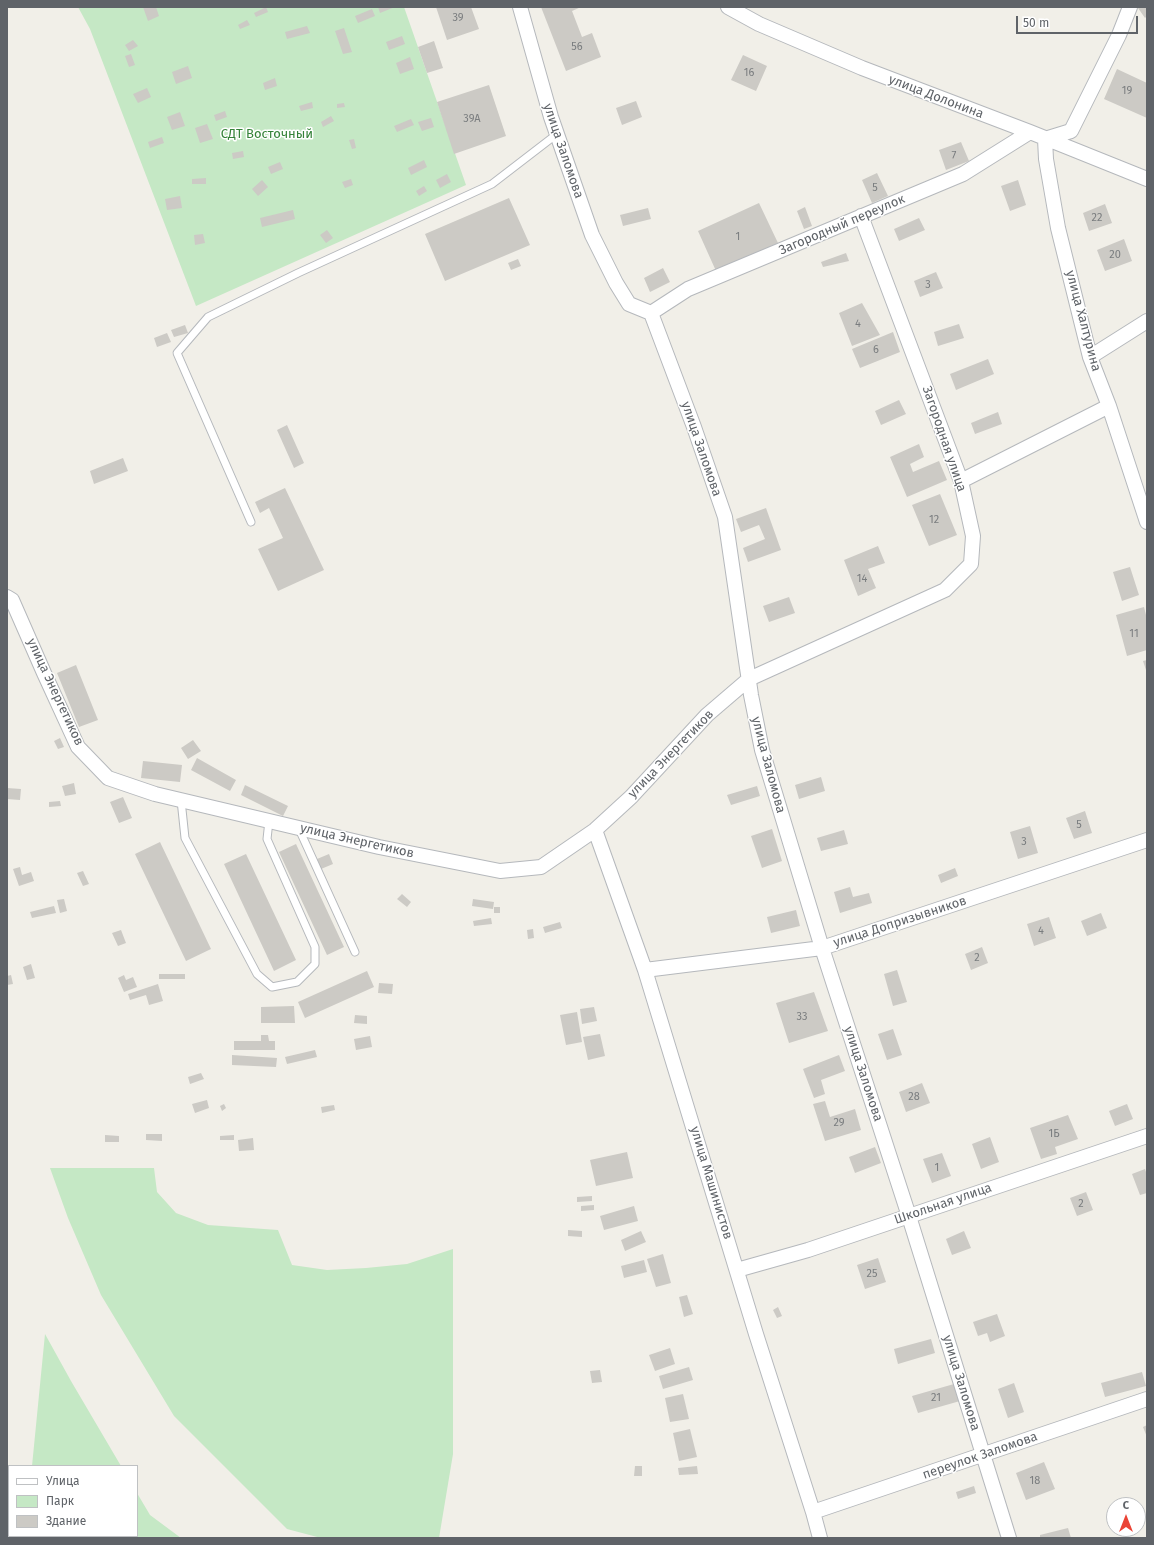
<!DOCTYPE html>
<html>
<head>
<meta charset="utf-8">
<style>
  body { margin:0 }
  #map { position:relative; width:1154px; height:1545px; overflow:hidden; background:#f1efe8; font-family:"Fira Sans",sans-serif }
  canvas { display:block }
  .frame { position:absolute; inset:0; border:8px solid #5f6368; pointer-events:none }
  .legend { position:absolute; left:8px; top:1465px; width:130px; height:72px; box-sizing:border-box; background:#fff; border:1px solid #bfc1c3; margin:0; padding:5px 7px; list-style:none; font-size:12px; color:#5f6368 }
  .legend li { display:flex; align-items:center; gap:8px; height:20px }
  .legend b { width:20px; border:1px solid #bfc1c3 }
  .north { position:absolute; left:1106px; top:1497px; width:40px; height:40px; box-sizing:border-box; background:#fff; border:1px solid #bfc1c3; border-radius:50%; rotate:0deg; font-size:11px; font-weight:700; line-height:16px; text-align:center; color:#5f6368 }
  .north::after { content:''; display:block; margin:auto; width:14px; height:18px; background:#ea4335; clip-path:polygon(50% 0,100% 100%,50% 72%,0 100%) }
  .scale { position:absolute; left:1016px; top:16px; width:122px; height:18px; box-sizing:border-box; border:2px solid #5f6368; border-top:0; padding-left:5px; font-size:12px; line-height:14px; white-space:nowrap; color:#5f6368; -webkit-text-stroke:3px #fff; paint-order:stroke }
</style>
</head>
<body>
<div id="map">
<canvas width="1154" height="1545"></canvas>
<div class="frame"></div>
<ul class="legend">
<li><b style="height:5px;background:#fff"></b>Улица</li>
<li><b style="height:11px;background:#c5e8c5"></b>Парк</li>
<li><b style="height:11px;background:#cccac5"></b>Здание</li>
</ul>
<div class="north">С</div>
<div class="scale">50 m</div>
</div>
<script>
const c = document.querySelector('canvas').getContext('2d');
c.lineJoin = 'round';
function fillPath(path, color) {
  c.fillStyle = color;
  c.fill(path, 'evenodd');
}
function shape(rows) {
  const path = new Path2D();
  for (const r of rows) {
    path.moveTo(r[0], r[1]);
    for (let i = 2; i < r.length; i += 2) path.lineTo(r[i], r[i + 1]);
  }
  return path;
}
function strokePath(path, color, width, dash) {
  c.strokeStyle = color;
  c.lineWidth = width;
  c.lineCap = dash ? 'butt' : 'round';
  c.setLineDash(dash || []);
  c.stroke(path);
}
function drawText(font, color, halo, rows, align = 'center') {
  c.font = font + ' "Fira Sans",sans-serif';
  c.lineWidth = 3;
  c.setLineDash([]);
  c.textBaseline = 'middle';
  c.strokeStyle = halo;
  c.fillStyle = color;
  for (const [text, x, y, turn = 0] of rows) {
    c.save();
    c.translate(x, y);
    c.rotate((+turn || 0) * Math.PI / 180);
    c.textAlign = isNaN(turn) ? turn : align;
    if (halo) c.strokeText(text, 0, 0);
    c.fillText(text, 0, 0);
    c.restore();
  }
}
fillPath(shape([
  [78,7,404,7,466,185,196,306,90,29],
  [50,1168,154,1168,157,1192,176,1213,208,1225,278,1230,292,1265,327,1270,366,1268,407,1264,453,1249,453,1454,439,1538,321,1538,287,1529,174,1416,101,1295,68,1218],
  [45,1334,71,1381,121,1466,32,1466],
  [137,1493,150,1515,181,1538,20,1538,21,1536,137,1536]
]), '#c5e8c5');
fillPath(shape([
  [143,7,156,7,159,16,148,21],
  [266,7,268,12,256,17,254,13],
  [378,7,395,7,380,13],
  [436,7,471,7,479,29,447,40],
  [541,7,581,7,572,11,582,37,592,33,601,57,566,71],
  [1140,7,1147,7,1147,16,1145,18,1138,8],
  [372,9,375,16,358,23,355,16],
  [247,20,250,25,240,29,238,25],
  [307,26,310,33,287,39,285,32],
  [344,28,352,52,343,54,335,31],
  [402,36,405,44,389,50,386,42],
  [133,40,138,46,129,51,125,45],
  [434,41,443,68,427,73,418,47],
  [131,54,135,65,129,67,125,56],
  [743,55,767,66,756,91,731,80],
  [410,57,414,69,400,74,396,63],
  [188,66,192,78,176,84,172,72],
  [1117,69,1147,83,1147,118,1104,99],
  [275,78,277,86,265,90,263,83],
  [489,85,506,136,454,154,437,102],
  [147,88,151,97,138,103,133,94],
  [636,101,642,117,622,125,616,108],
  [312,102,313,108,301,111,299,106],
  [344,103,345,107,337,108,337,104],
  [225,111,227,117,216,121,214,115],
  [180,112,185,126,172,130,167,117],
  [331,116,334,121,323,127,321,122],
  [431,118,434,127,422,131,418,122],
  [411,119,414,125,397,132,394,126],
  [207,124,213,139,200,143,195,128],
  [162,137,164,143,150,148,148,142],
  [354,139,356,148,352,149,349,140],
  [961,142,969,161,946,170,939,150],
  [243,151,244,157,233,159,232,153],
  [424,160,427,167,411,175,408,168],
  [280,162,283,169,271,174,268,167],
  [877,173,888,196,872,203,862,180],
  [447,174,451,182,440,188,436,180],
  [206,178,206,184,192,184,192,179],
  [351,179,353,185,345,188,342,182],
  [262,180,268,187,258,196,252,189],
  [1018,180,1026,205,1010,211,1001,186],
  [424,186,427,191,419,196,416,191],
  [180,196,182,208,167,210,165,199],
  [509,198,530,245,445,281,425,234],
  [759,203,778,243,716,271,698,231],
  [1105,204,1112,223,1089,231,1083,213],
  [805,207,812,226,804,229,797,211],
  [648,208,651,219,623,226,620,215],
  [293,210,295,219,262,227,260,218],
  [919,218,925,230,899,241,894,229],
  [327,230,333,238,326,243,320,235],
  [203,234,205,243,195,245,194,235],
  [1124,239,1132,261,1105,271,1097,250],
  [846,253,849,261,823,267,821,262],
  [518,259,521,266,511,270,508,263],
  [663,268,670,282,650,292,644,278],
  [936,272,943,288,920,297,914,281],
  [862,303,880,335,852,346,839,313],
  [959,324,964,338,938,346,934,332],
  [185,325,188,333,174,337,171,330],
  [893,332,900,352,860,368,852,349],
  [167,333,171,342,157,347,154,338],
  [988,359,994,374,956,390,950,374],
  [899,400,906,414,881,425,875,411],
  [998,412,1002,424,975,434,971,423],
  [287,425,304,463,294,468,277,430],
  [919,444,924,457,910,464,913,472,939,461,947,480,907,497,890,457],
  [123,458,128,471,94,484,90,471],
  [285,488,324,570,278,591,258,549,283,538,269,508,260,513,255,502],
  [940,494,957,535,929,546,912,505],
  [766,508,781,550,748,562,743,548,765,539,759,525,741,532,736,519],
  [878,546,885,563,868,569,876,588,858,596,844,560],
  [1130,567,1139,595,1122,601,1113,572],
  [789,597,795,613,769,622,763,606],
  [1144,607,1147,619,1147,650,1127,656,1116,615],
  [1147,660,1147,673,1143,661],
  [76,665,98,720,79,727,57,673],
  [60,738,64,747,58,749,54,741],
  [193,740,201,751,188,759,181,748],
  [197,758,236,780,230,791,191,770],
  [143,761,182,765,180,782,141,778],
  [821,777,825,791,799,799,795,785],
  [74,783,76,794,65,796,62,786],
  [245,785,288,806,283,816,241,795],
  [757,786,760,796,731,805,727,795],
  [7,788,21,789,20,800,7,799],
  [123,797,132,818,119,823,110,802],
  [60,801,61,806,49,807,49,802],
  [1085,811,1092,833,1074,839,1066,818],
  [1030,826,1038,853,1018,859,1010,832],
  [772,829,782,861,762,868,751,836],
  [844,830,848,844,821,851,817,838],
  [160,842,211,949,186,961,135,854],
  [296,844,344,947,327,955,279,852],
  [246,854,296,960,274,971,224,864],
  [329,854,333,864,321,869,317,859],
  [20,867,22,875,31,872,34,881,19,886,13,869],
  [955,868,958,876,941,883,938,875],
  [83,871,89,884,83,886,77,873],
  [850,887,853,897,869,893,872,903,840,913,834,892],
  [402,894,411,902,407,907,397,899],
  [64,899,67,911,60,913,57,900],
  [473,899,494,902,493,909,472,906],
  [54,906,56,913,32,918,30,912],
  [494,907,500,907,500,913,494,913],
  [796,910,800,926,771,933,767,917],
  [1101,913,1107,928,1087,936,1081,921],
  [1049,917,1056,938,1034,946,1027,924],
  [491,918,492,924,474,926,473,921],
  [560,922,562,928,545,933,543,927],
  [533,929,534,938,528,939,527,930],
  [121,930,126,943,118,946,112,933],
  [982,947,988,963,971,970,965,954],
  [31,964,35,978,27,980,23,967],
  [897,970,907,1002,893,1006,884,974],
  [367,971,374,987,305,1018,298,1002],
  [159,974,185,974,185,979,159,979],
  [11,975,13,984,7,985,7,976],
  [124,975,126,980,133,977,137,987,124,992,118,978],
  [379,983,393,984,392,994,378,993],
  [158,984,163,1001,149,1005,146,995,130,1000,128,994],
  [814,992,828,1031,789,1043,776,1003],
  [294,1006,295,1023,261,1023,261,1007],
  [594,1007,597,1021,582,1024,580,1009],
  [577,1012,582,1042,566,1045,560,1015],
  [355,1015,367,1016,367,1024,354,1023],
  [893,1029,902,1055,887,1060,878,1034],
  [600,1034,605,1056,588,1060,583,1037],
  [261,1035,268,1035,269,1041,275,1041,275,1050,234,1050,234,1041,261,1041],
  [370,1036,372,1047,356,1050,354,1039],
  [315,1050,317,1057,287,1064,285,1057],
  [232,1055,277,1058,276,1067,232,1065],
  [839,1055,845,1071,821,1080,825,1094,814,1098,803,1069],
  [201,1073,204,1079,190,1084,188,1077],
  [922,1083,930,1103,906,1112,899,1092],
  [207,1100,209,1108,195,1113,192,1104],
  [825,1101,830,1117,855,1109,861,1130,825,1141,813,1104],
  [224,1104,226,1108,222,1111,220,1106],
  [1127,1104,1133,1119,1115,1126,1109,1111],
  [334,1105,335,1110,322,1113,321,1107],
  [1068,1115,1078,1139,1055,1147,1057,1154,1041,1159,1030,1128],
  [146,1134,162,1134,162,1141,146,1140],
  [105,1135,119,1136,119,1142,105,1142],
  [234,1135,234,1140,220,1140,220,1136],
  [990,1137,999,1162,981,1169,972,1144],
  [253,1138,254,1150,239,1151,238,1140],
  [875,1147,881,1163,855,1173,849,1157],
  [627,1152,633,1178,596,1186,590,1160],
  [942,1153,951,1176,932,1183,923,1159],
  [1145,1169,1147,1175,1147,1193,1140,1195,1132,1174],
  [1086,1192,1093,1210,1077,1216,1070,1198],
  [592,1196,592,1201,577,1202,577,1197],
  [594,1205,594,1210,581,1211,581,1206],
  [634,1206,638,1221,604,1230,600,1216],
  [568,1230,582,1231,582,1237,568,1236],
  [641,1231,646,1242,625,1251,621,1240],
  [964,1231,971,1248,952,1255,946,1239],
  [663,1254,671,1283,656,1287,647,1259],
  [878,1258,886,1282,865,1289,857,1265],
  [644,1260,647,1272,624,1278,621,1266],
  [687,1295,693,1314,684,1317,679,1297],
  [778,1307,782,1316,777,1318,773,1310],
  [997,1314,1005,1336,990,1342,987,1333,978,1336,973,1322],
  [931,1339,935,1353,898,1364,894,1349],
  [670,1348,675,1364,655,1371,649,1355],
  [689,1367,693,1380,663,1389,659,1376],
  [600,1370,602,1382,592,1383,590,1371],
  [1142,1372,1146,1386,1105,1397,1101,1383],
  [1014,1383,1024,1412,1008,1418,998,1389],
  [954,1384,960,1401,918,1413,912,1396],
  [683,1394,689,1419,670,1422,665,1398],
  [1147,1425,1147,1437,1143,1427],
  [690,1429,697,1457,679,1461,673,1433],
  [1044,1462,1055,1489,1026,1500,1016,1473],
  [635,1466,642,1466,642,1476,634,1476],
  [697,1466,698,1474,679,1475,678,1468],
  [974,1486,976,1493,958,1499,956,1492],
  [1068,1528,1071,1538,1040,1538,1040,1535]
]), '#cccac5');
const lane = shape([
  [251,522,177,353,208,317,298,273,492,184,557,134],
  [181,800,185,838,257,974,272,987,297,982,315,964,315,947,267,839,269,821],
  [299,829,355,952]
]);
const street = shape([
  [520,7,551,117,592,235,616,283,629,304,651,313,694,427,725,517,751,695,762,750,822,948,907,1210,1009,1538],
  [728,7,759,24,862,68,1030,132,1147,179],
  [1130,7,1119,35,1071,131,1045,139,1046,159,1058,228,1090,357,1109,406,1147,522],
  [651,313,688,289,963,174,1030,132],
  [1090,357,1147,321],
  [961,481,1109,406],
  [7,597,12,600,44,673,78,747,108,778,155,794,379,847,500,871,541,867,595,830,631,797,707,715,749,679,945,590,971,564,973,536,961,481,861,216],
  [595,830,645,970,756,1334,813,1512,820,1538],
  [645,970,822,948,1147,840],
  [737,1270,808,1250,1147,1136],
  [813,1512,1147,1399]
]);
strokePath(lane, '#b5b8bc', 9);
strokePath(street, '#b5b8bc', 16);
strokePath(lane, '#fff', 7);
strokePath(street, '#fff', 14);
drawText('11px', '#7a7d7f', null, [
  ["39",458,18],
  ["56",577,47],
  ["16",749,73],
  ["19",1127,91],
  ["39А",472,119],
  ["7",954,156],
  ["5",875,188],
  ["22",1097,218],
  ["1",738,237],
  ["20",1115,255],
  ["3",928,285],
  ["4",858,324],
  ["6",876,350],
  ["12",934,520],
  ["14",862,579],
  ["11",1134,634],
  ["5",1079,825],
  ["3",1024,842],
  ["4",1041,931],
  ["2",977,958],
  ["33",802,1017],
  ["28",914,1097],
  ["29",839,1123],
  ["1Б",1054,1134],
  ["1",937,1168],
  ["2",1081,1204],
  ["25",872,1274],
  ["21",936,1398],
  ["18",1035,1481]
]);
drawText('13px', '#5f6368', '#fff', [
  ["улица Долонина",936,97,21],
  ["улица Заломова",563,151,71],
  ["Загородный переулок",842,225,-23],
  ["улица Халтурина",1083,321,75],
  ["Загородная улица",944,439,71],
  ["улица Заломова",701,449,71],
  ["улица Энергетиков",55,692,65],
  ["улица Энергетиков",671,754,-46],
  ["улица Заломова",768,765,75],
  ["улица Энергетиков",357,841,13],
  ["улица Допризывников",900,922,-18],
  ["улица Заломова",863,1074,72],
  ["улица Машинистов",711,1183,73],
  ["Школьная улица",943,1204,-19],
  ["улица Заломова",961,1383,73],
  ["переулок Заломова",980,1456,-19]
]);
drawText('13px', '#348238', '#fff', [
  ["СДТ Восточный",267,134]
]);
</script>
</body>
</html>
